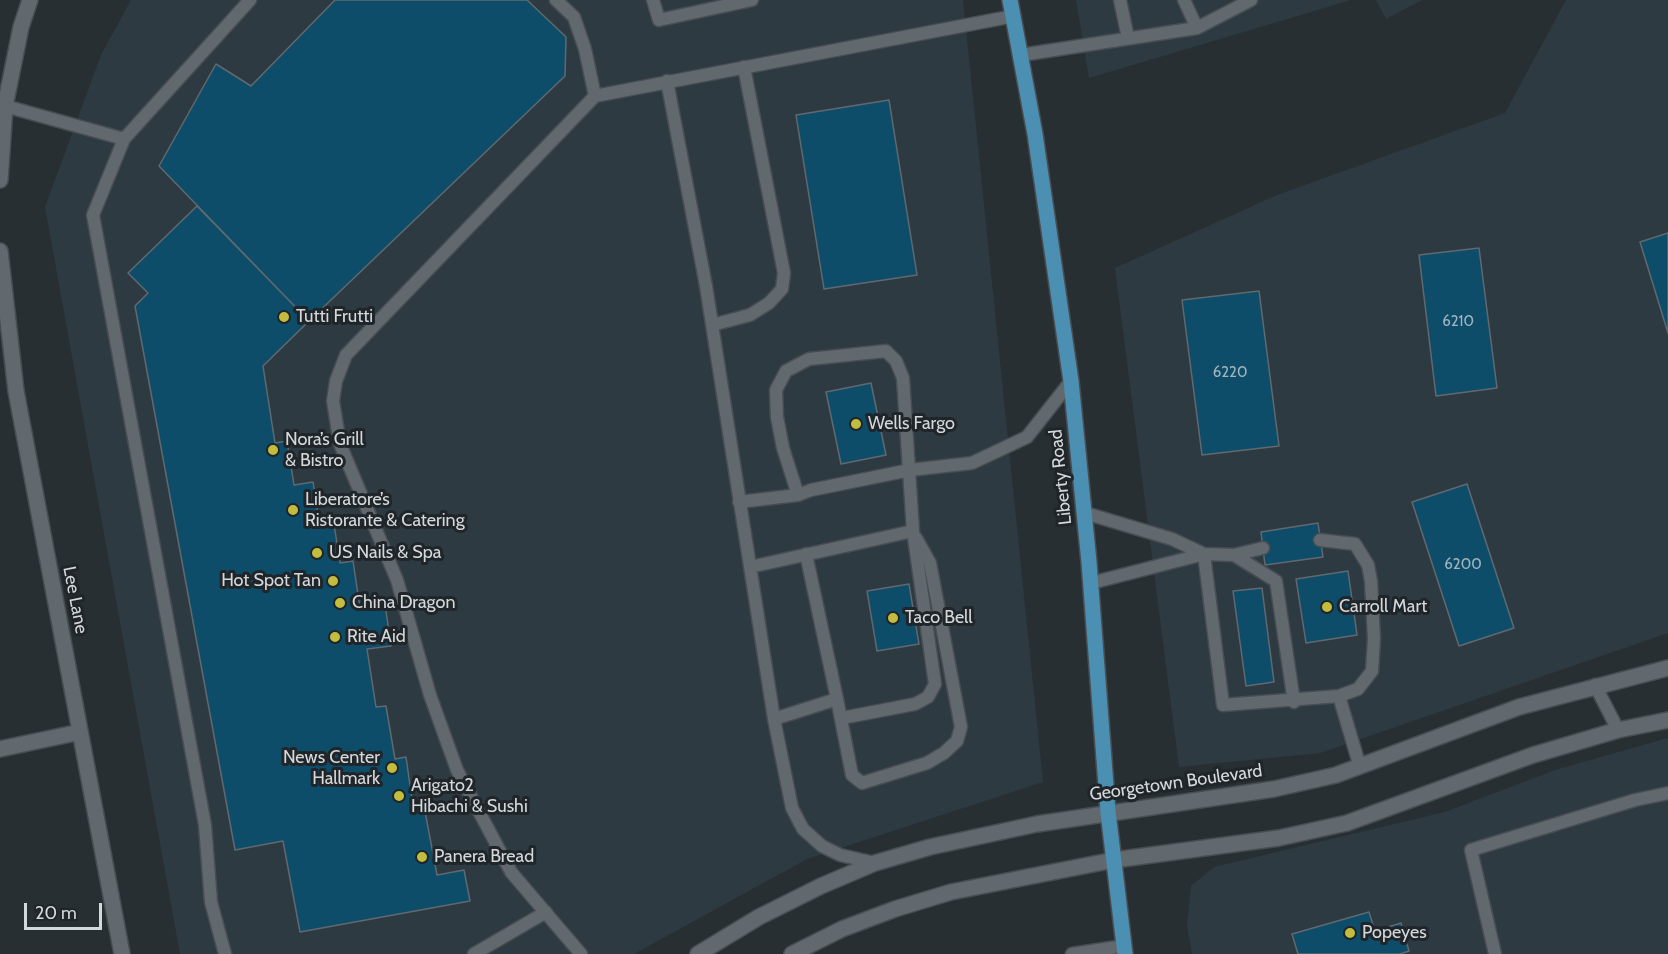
<!DOCTYPE html>
<html>
<head>
<meta charset="utf-8">
<style>
  body { margin:0 }
  #map { position:relative; width:1668px; height:954px; overflow:hidden; background:#282f33; font-family:Cabin,sans-serif }
  canvas { display:block }
  .scale { position:absolute; left:24px; top:903px; width:78px; height:27px; box-sizing:border-box; border:3px solid #d4d8db; border-top:0; padding-left:8px; font-size:18px; line-height:21px; white-space:nowrap; color:#d4d8db; -webkit-text-stroke:4px #1f2529; paint-order:stroke }
</style>
</head>
<body>
<div id="map">
<canvas width="1668" height="954"></canvas>
<div class="scale">20 m</div>
</div>
<script>
const c = document.querySelector('canvas').getContext('2d');
c.lineJoin = 'round';
function fillPath(path, color) {
  c.fillStyle = color;
  c.fill(path, 'evenodd');
}
function shape(rows) {
  const path = new Path2D();
  for (const r of rows) {
    path.moveTo(r[0], r[1]);
    for (let i = 2; i < r.length; i += 2) path.lineTo(r[i], r[i + 1]);
  }
  return path;
}
function strokePath(path, color, width, dash) {
  c.strokeStyle = color;
  c.lineWidth = width;
  c.lineCap = dash ? 'butt' : 'round';
  c.setLineDash(dash || []);
  c.stroke(path);
}
function drawText(font, color, halo, rows, align = 'center') {
  c.font = font + ' Cabin,sans-serif';
  c.lineWidth = 6;
  c.setLineDash([]);
  c.textBaseline = 'middle';
  c.strokeStyle = halo;
  c.fillStyle = color;
  for (const [text, x, y, turn = 0] of rows) {
    c.save();
    c.translate(x, y);
    c.rotate((+turn || 0) * Math.PI / 180);
    c.textAlign = isNaN(turn) ? turn : align;
    if (halo) c.strokeText(text, 0, 0);
    c.fillText(text, 0, 0);
    c.restore();
  }
}
fillPath(shape([
  [131,0,963,0,1043,782,807,859,634,954,180,954,45,207,101,55],
  [1076,0,1351,0,1089,78],
  [1376,0,1422,0,1386,19],
  [1566,0,1668,0,1668,633,1320,753,1179,767,1115,268,1277,195,1505,113],
  [1668,738,1668,954,1192,954,1187,925,1191,886,1214,867,1445,812,1555,770]
]), '#2d3a42');
const building = shape([
  [335,0,527,0,566,37,565,76,309,321,159,166,216,64,251,86,335,0],
  [889,100,917,275,824,289,796,115,889,100],
  [197,206,309,321,263,366,275,443,287,441,294,485,313,482,320,527,334,524,340,563,353,561,360,608,385,604,391,646,367,649,376,707,386,706,395,759,406,757,413,806,424,806,437,875,464,870,470,901,300,932,283,841,235,850,135,306,148,293,128,273,197,206],
  [1668,233,1668,333,1640,242,1668,233],
  [1479,248,1497,388,1436,396,1419,255,1479,248],
  [1259,291,1279,446,1202,455,1182,300,1259,291],
  [871,383,886,455,841,464,826,392,871,383],
  [1467,484,1514,628,1459,646,1412,502,1467,484],
  [1318,523,1323,557,1265,565,1261,532,1318,523],
  [1348,571,1357,635,1306,643,1296,579,1348,571],
  [909,584,919,644,877,651,867,591,909,584],
  [1262,588,1274,682,1246,686,1233,591,1262,588],
  [1369,912,1375,931,1401,923,1409,951,1400,954,1298,954,1292,934,1369,912]
]);
fillPath(building, '#0d4d6a');
strokePath(building, '#61696e', 1.5);
const service = shape([
  [556,0,574,17,585,49,595,96,1014,16],
  [653,0,659,20,752,0],
  [1120,0,1128,38],
  [1184,0,1197,28],
  [1021,55,1197,28,1251,0],
  [667,81,706,286,774,719,792,808,803,829,822,846,840,855,875,863],
  [5,106,124,139],
  [712,325,750,315,769,303,782,289,784,273,744,67],
  [798,495,783,448,777,417,776,390,786,371,809,359,886,351,896,361,903,378,913,531,935,684,928,697,915,704,842,718],
  [739,502,798,495,811,490,910,470,972,463,1027,437,1071,381],
  [1085,513,1172,539,1204,554],
  [1320,540,1355,544,1368,565,1371,581,1374,639,1372,671,1358,689,1339,696],
  [806,554,837,699],
  [1204,554,1223,705,1339,696,1360,767],
  [1234,555,1276,581,1294,702],
  [750,567,913,531],
  [1091,583,1204,554,1234,555,1263,548],
  [1595,685,1618,730],
  [774,719,837,699,852,775,862,783,927,763,944,753,957,741,961,727,930,563,916,538],
  [225,954,211,902,205,825,93,215,124,139,250,0],
  [474,954,546,912],
  [581,954,511,872,457,770,430,695,397,580,340,444,333,401,336,381,346,355,595,96],
  [1072,954,1124,946],
  [1495,954,1471,850,1635,800,1668,793]
]);
const minor = shape([
  [0,180,5,106,21,27,30,0],
  [0,251,16,391,122,954],
  [0,749,80,732]
]);
const tertiary = shape([
  [698,954,759,917,821,886,875,863,930,847,1037,824,1274,789,1336,775,1519,707,1668,668],
  [792,954,842,929,895,909,951,892,1114,860,1279,838,1347,823,1533,755,1618,730,1668,720]
]);
const primary = shape([
  [1010,0,1035,134,1071,381,1089,562,1108,812,1125,954]
]);
strokePath(service, '#484d51', 15);
strokePath(minor, '#484d51', 18);
strokePath(tertiary, '#484d51', 18);
strokePath(primary, '#484d51', 18);
strokePath(service, '#62696e', 12);
strokePath(minor, '#62696e', 15);
strokePath(tertiary, '#62696e', 15);
strokePath(primary, '#4b8fb2', 15);
for (const [x, y, r, color] of [
  [284,317,6,"#c3bd3f"],
  [856,424,6,"#c3bd3f"],
  [273,450,6,"#c3bd3f"],
  [293,510,6,"#c3bd3f"],
  [317,553,6,"#c3bd3f"],
  [333,581,6,"#c3bd3f"],
  [340,603,6,"#c3bd3f"],
  [1327,607,6,"#c3bd3f"],
  [893,618,6,"#c3bd3f"],
  [335,637,6,"#c3bd3f"],
  [392,768,6,"#c3bd3f"],
  [399,796,6,"#c3bd3f"],
  [422,857,6,"#c3bd3f"],
  [1350,933,6,"#c3bd3f"]
]) {
  const dot = new Path2D();
  dot.arc(x, y, r, 0, 2 * Math.PI);
  c.fillStyle = color;
  c.fill(dot);
  strokePath(dot, '#1f2529', 2);
}
drawText('15px', '#a2b5bf', null, [
  ["6210",1458,322],
  ["6220",1230,373],
  ["6200",1463,565]
]);
drawText('18px', '#d4d8db', '#1f2529', [
  ["Tutti Frutti",296,317],
  ["Wells Fargo",868,424],
  ["Nora’s Grill",285,440],
  ["& Bistro",285,461],
  ["Liberatore’s",305,500],
  ["Ristorante & Catering",305,521],
  ["US Nails & Spa",329,553],
  ["Hot Spot Tan",321,581,"right"],
  ["China Dragon",352,603],
  ["Carroll Mart",1339,607],
  ["Taco Bell",905,618],
  ["Rite Aid",347,637],
  ["News Center",380,758,"right"],
  ["Hallmark",380,779,"right"],
  ["Arigato2",411,786],
  ["Hibachi & Sushi",411,807],
  ["Panera Bread",434,857],
  ["Popeyes",1362,933]
], 'left');
drawText('18px', '#d4d8db', '#1f2529', [
  ["Liberty Road",1061,477,-96],
  ["Lee Lane",75,600,79],
  ["Georgetown Boulevard",1176,783,-8]
]);
</script>
</body>
</html>
